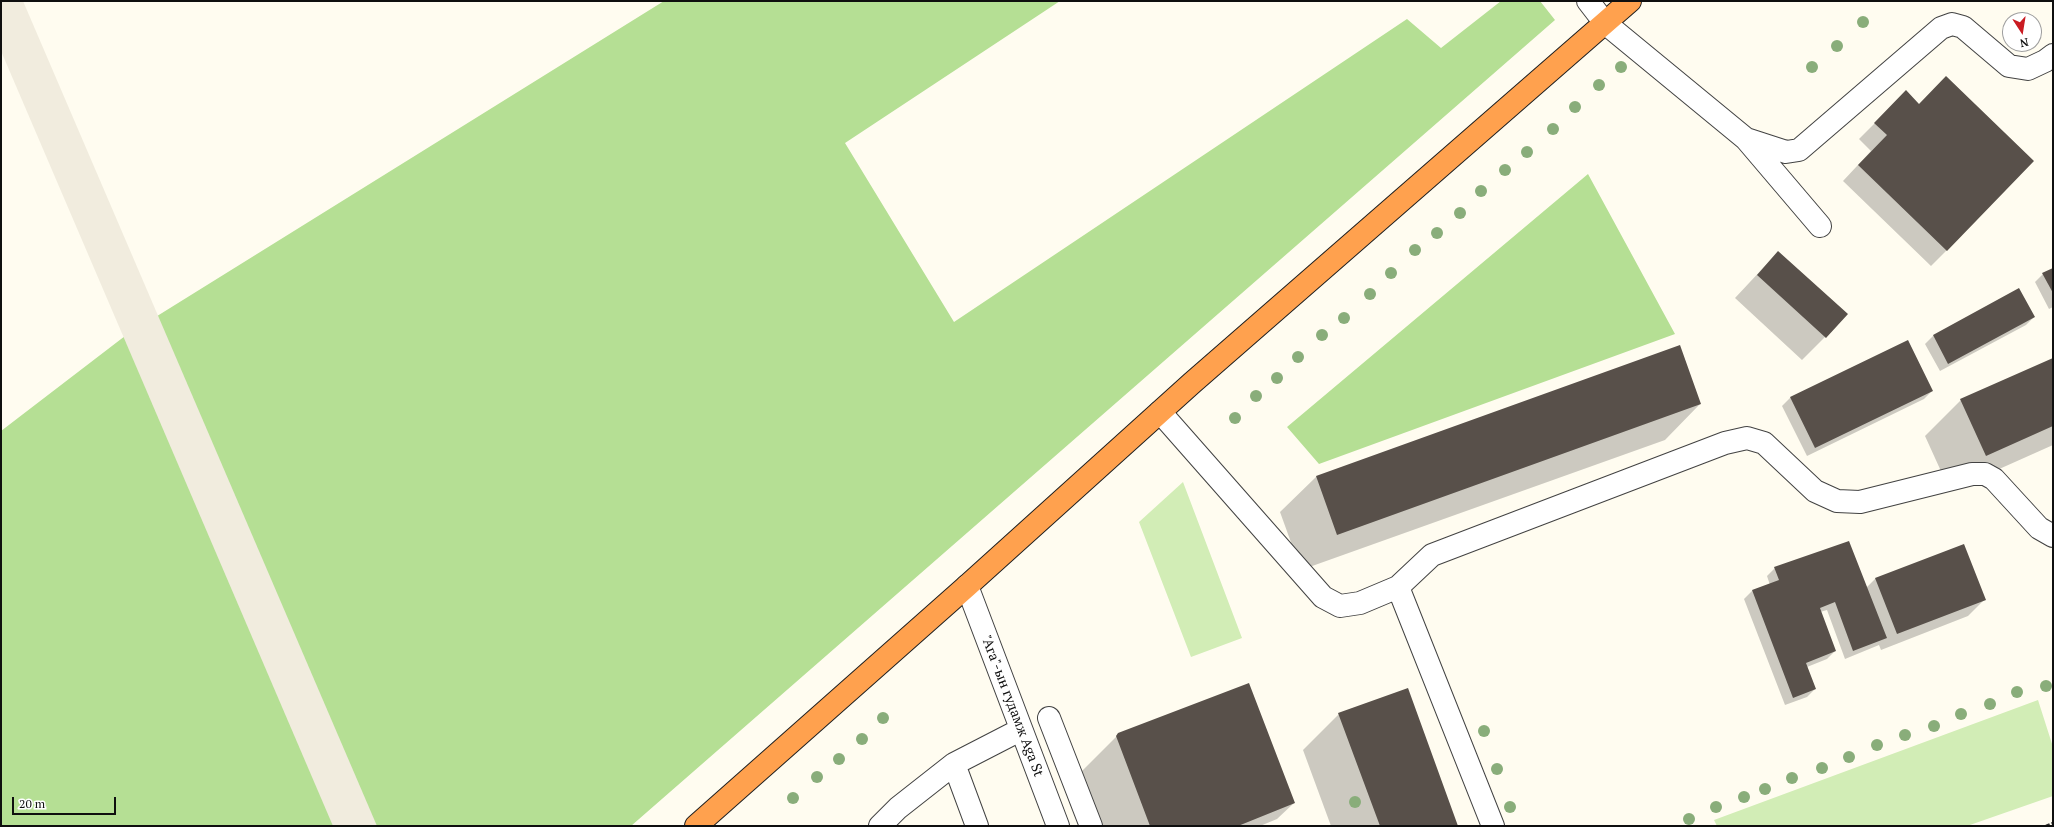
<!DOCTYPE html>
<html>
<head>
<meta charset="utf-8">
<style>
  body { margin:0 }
  #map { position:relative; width:2054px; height:827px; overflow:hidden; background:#fffcf0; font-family:"PT Serif",serif }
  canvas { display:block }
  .frame { position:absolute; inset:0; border:2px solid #0f0f0f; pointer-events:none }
  .north { position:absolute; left:2002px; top:12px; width:40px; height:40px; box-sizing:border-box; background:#fff; border:1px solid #9f9f9f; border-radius:50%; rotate:168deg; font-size:11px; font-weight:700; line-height:16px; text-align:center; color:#0f0f0f }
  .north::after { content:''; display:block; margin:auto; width:14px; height:18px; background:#ca1b22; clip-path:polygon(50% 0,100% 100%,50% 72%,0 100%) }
  .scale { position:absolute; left:12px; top:797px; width:104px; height:18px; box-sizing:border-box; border:2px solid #0f0f0f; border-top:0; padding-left:5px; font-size:12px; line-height:14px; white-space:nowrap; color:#0f0f0f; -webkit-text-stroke:3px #fff; paint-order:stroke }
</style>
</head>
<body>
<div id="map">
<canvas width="2054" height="827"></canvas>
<div class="frame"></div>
<div class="north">N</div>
<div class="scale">20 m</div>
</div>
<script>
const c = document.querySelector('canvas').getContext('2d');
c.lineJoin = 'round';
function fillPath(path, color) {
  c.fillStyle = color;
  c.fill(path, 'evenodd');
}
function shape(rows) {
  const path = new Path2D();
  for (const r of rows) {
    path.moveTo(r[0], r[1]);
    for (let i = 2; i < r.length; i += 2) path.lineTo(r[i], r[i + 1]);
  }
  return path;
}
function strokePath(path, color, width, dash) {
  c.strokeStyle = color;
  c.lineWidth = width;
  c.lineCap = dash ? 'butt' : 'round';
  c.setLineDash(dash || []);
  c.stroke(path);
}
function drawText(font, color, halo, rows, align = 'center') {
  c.font = font + ' "PT Serif",serif';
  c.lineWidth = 4;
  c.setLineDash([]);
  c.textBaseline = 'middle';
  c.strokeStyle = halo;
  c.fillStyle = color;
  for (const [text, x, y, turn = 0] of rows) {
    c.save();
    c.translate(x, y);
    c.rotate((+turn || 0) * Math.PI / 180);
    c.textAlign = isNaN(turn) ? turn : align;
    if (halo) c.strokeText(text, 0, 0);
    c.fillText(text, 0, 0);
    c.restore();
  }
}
fillPath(shape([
  [1183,482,1242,638,1191,657,1139,522],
  [2038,700,2053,747,2053,796,1967,826,1717,826,1714,820]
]), '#d2edb6');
fillPath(shape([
  [664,1,1060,1,845,143,954,322,1407,19,1441,48,1501,1,1540,1,1555,20,631,826,1,826,1,431,125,336],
  [1588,174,1675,334,1319,464,1287,427]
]), '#b5df94');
fillPath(shape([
  [1,1,23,1,377,826,333,826,1,51]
]), '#f1ecde');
fillPath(shape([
  [1906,92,1947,250,1931,266,1843,181,1871,151,1859,139],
  [1778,252,1825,337,1802,360,1735,298],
  [2053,269,2053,307,2049,309,2035,282,2043,274],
  [2019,289,2034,317,2026,325,1940,371,1925,344,1933,336],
  [1908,341,1932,391,1924,399,1807,456,1782,406,1790,398],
  [1680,347,1700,404,1665,440,1301,570,1280,512,1316,477],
  [2053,359,2053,445,1950,491,1925,436,1961,400],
  [1963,545,1984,600,1968,616,1881,650,1879,645,1845,659,1827,610,1820,612,1835,651,1827,659,1807,667,1815,689,1807,697,1785,705,1744,599,1752,591,1770,585,1767,576,1775,568,1866,588,1875,579],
  [1339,714,1457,826,1331,826,1303,750],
  [1119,734,1294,803,1277,819,1260,826,1096,826,1077,776]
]), '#0003');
fillPath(shape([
  [1946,76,2034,161,1947,251,1858,165,1887,135,1874,123,1906,90,1919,104],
  [1778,251,1848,314,1826,338,1757,275],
  [2053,268,2053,293,2042,273],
  [2019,288,2035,317,1948,364,1933,335],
  [1908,340,1933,391,1815,448,1790,397],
  [1680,345,1701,404,1337,535,1316,476],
  [2053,358,2053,426,1986,456,1960,399],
  [1849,541,1887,638,1853,651,1835,602,1820,608,1836,651,1806,663,1816,689,1793,698,1752,590,1779,580,1774,567],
  [1964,544,1986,600,1897,634,1875,578],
  [1249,683,1295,803,1238,826,1150,826,1116,736,1118,733],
  [1408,688,1458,826,1380,826,1338,713]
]), '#58504a');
const minor = shape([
  [1588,1,1605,23,1746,139,1820,226],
  [1746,139,1786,152,1799,150,1941,28,1952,24,1963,27,2009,66,2028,69,2045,61,2053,55],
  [1160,412,1323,597,1340,606,1360,603,1398,587,1493,826],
  [967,586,1058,826],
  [1398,587,1432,555,1725,443,1747,438,1764,443,1815,491,1837,501,1860,502,1972,474,1985,474,1994,479,2039,528,2053,536],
  [1049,718,1091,826],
  [880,826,898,808,954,764],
  [977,826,954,764,1020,730]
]);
const highway = shape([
  [696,826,967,586,1192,383,1630,1]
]);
strokePath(minor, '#424242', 24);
strokePath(highway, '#202020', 24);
strokePath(shape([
  [2046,826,2053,823]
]), '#313131', 2.5, [4, 2]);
strokePath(minor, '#fff', 22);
strokePath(highway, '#ffa14e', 22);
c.fillStyle = '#89ad7a';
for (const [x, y] of [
  [1863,22],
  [1837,46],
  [1621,67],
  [1812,67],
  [1599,85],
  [1575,107],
  [1553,129],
  [1527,152],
  [1505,170],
  [1481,191],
  [1460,213],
  [1437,233],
  [1415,250],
  [1391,273],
  [1370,294],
  [1344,318],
  [1322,335],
  [1298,357],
  [1277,378],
  [1256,396],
  [1235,418],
  [2046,686],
  [2017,692],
  [1990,704],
  [1961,714],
  [883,718],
  [1934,726],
  [1484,731],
  [1905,735],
  [862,739],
  [1877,745],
  [1849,757],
  [839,759],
  [1822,768],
  [1497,769],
  [817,777],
  [1792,778],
  [1765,789],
  [1744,797],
  [793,798],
  [1355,802],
  [1510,807],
  [1716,807],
  [1689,819]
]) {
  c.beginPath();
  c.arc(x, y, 6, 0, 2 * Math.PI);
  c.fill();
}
drawText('14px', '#0f0f0f', '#fff', [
  ["\"Ага\"-ын гудамж Aga St",1012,706,69]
]);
</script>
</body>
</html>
